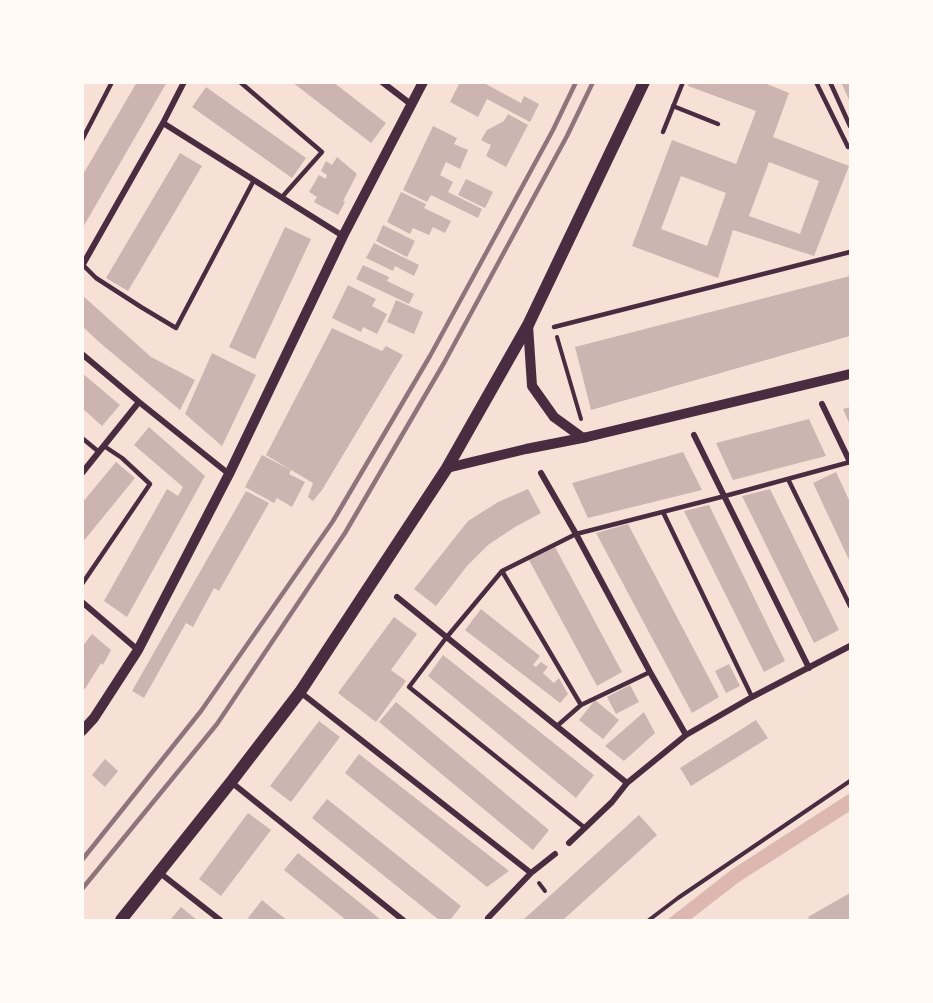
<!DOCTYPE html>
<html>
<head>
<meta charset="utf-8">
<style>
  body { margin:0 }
  #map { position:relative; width:933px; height:1003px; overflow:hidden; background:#f7e1d7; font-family:Spectral,serif }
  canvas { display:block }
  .frame { position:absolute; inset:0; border:84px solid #fffaf5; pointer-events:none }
</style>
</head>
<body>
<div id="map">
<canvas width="933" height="1003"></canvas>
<div class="frame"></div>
</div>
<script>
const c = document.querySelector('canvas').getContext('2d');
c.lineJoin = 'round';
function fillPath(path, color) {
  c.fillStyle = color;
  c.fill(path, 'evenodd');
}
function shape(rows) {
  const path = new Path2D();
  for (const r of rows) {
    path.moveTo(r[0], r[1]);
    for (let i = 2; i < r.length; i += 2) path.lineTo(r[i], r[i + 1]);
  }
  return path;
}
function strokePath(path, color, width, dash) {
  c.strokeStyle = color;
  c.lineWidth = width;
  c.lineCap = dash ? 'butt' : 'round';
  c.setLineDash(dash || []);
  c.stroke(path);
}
fillPath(shape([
  [850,793,850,811,739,882,690,920,667,920,731,870]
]), '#dcb8b0');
fillPath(shape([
  [137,82,167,82,82,229,82,176],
  [292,82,333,82,386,123,371,143],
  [460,82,482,82,521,103,524,96,539,104,530,122,487,99,478,117,450,102],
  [690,82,762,82,789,93,773,137,849,166,814,256,733,230,718,278,632,246,672,140,736,164,756,111,688,86],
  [769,162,819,181,800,234,749,216],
  [681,176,726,193,707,246,661,229],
  [841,82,850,82,850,102],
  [206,87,306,158,292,178,192,107],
  [508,114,528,125,506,167,486,156,491,145,481,140,487,130,504,121],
  [433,126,457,138,454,144,468,150,460,169,446,162,440,175,453,182,448,192,482,209,478,218,431,195,427,202,403,190],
  [180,153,202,166,128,291,106,278],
  [337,157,357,174,343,201,345,202,338,215,314,202,317,197,309,192,319,175,326,179,327,175,321,171,326,161,332,165],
  [466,179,493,192,485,208,458,195],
  [401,192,426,204,424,208,451,221,445,233,433,227,429,235,413,228,410,234,387,222],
  [383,225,415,241,407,257,376,241],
  [285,227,311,239,255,359,229,347],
  [374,243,419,265,414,276,395,266,393,271,366,258],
  [363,265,389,277,387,281,414,294,409,304,356,279],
  [850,276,850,336,591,410,575,347],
  [348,285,376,299,372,306,387,314,377,334,363,327,361,332,332,318],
  [82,295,151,357,195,380,180,410,99,342,82,326],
  [396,300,423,312,414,334,387,322],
  [332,328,382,351,386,346,403,355,322,490,313,501,308,497,313,483,266,455],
  [212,353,256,375,222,446,185,414],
  [82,373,120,405,102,426,82,408],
  [850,407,850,425,843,409],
  [809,419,826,456,733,480,716,443],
  [149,427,205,476,127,617,104,601,167,489,178,496,183,487,134,445],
  [683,452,702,490,588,518,572,483],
  [262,455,291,470,289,474,305,482,292,507,277,498,274,503,245,487],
  [116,462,135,478,82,543,82,503],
  [836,472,850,502,850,562,813,483],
  [528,489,541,513,515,527,488,545,467,566,436,606,414,589,468,521,498,502],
  [770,489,839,630,814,643,742,496],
  [246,491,269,503,219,591,214,588,193,627,186,623,144,698,132,691],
  [709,505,785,661,764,672,684,511],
  [628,524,719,697,692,713,596,533],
  [555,547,622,672,597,686,529,560],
  [481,609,540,656,533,665,536,667,541,662,548,667,543,673,554,683,559,678,568,694,560,703,465,630],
  [394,617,417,634,391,670,406,681,376,722,338,693],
  [92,634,111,650,103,665,101,663,85,689,82,687,82,647],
  [443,655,594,775,576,798,428,676],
  [729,664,740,686,726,693,715,671],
  [630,685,639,702,616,714,607,697],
  [595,700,619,720,603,739,579,720],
  [396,702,549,830,533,850,379,722],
  [644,712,655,733,624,761,605,746],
  [756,720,768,738,691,786,680,768],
  [319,721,340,737,291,802,270,786],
  [359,754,373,765,509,871,487,887,345,773],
  [105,759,118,771,105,787,92,775],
  [327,799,461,906,450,920,439,920,312,818],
  [248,813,271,830,221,896,199,879],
  [639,815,657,835,563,920,523,920],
  [298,853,369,910,381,920,346,920,284,870],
  [850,893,850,920,810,920,808,917],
  [262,900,274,910,287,920,251,920,248,918],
  [181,907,197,920,170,920]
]), '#ccb4b1');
strokePath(shape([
  [557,337,581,419],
  [539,883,545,891],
  [649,920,678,898,850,781]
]), '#4a2c40', 4);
strokePath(shape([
  [240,82,322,152,282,197],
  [816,82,848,147],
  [830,82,850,126],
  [673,106,718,124],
  [663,132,683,82],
  [82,140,112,82],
  [82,264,96,278,141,307,176,328,254,180],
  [554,327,850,252],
  [82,438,99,452],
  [788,479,850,606],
  [663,512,752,697],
  [502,571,581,705],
  [82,584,150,484,122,458,104,446],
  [557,726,581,705,650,672],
  [585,828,409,687,446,638,502,571,576,534,725,496,850,462]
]), '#4a2c40', 4.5);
strokePath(shape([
  [382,82,412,105],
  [163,123,343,236],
  [82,266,163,123,184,82],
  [82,354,139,402,229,474],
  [822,404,850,462],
  [694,435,809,668],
  [82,473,139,402],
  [541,473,576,534,650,672,686,735],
  [397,597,627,783],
  [82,602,138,650],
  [300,692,531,873],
  [231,782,403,920],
  [569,843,612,802,627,783,686,735,752,697,850,646],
  [160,873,220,920],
  [488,918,531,873,555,854]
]), '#4a2c40', 6);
strokePath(shape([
  [528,325,532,386,554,417,583,438],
  [447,468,526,449,587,437,850,374],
  [82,731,94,718,138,650,229,474,343,236,423,82]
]), '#4a2c40', 10);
strokePath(shape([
  [121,920,231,782,300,692,447,468,528,325,644,82]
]), '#4a2c40', 12);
strokePath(shape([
  [82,860,201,711,333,521,430,356,553,130,576,82],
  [82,889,217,724,345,533,444,363,567,136,593,82]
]), '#8f747c', 4.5);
</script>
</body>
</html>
